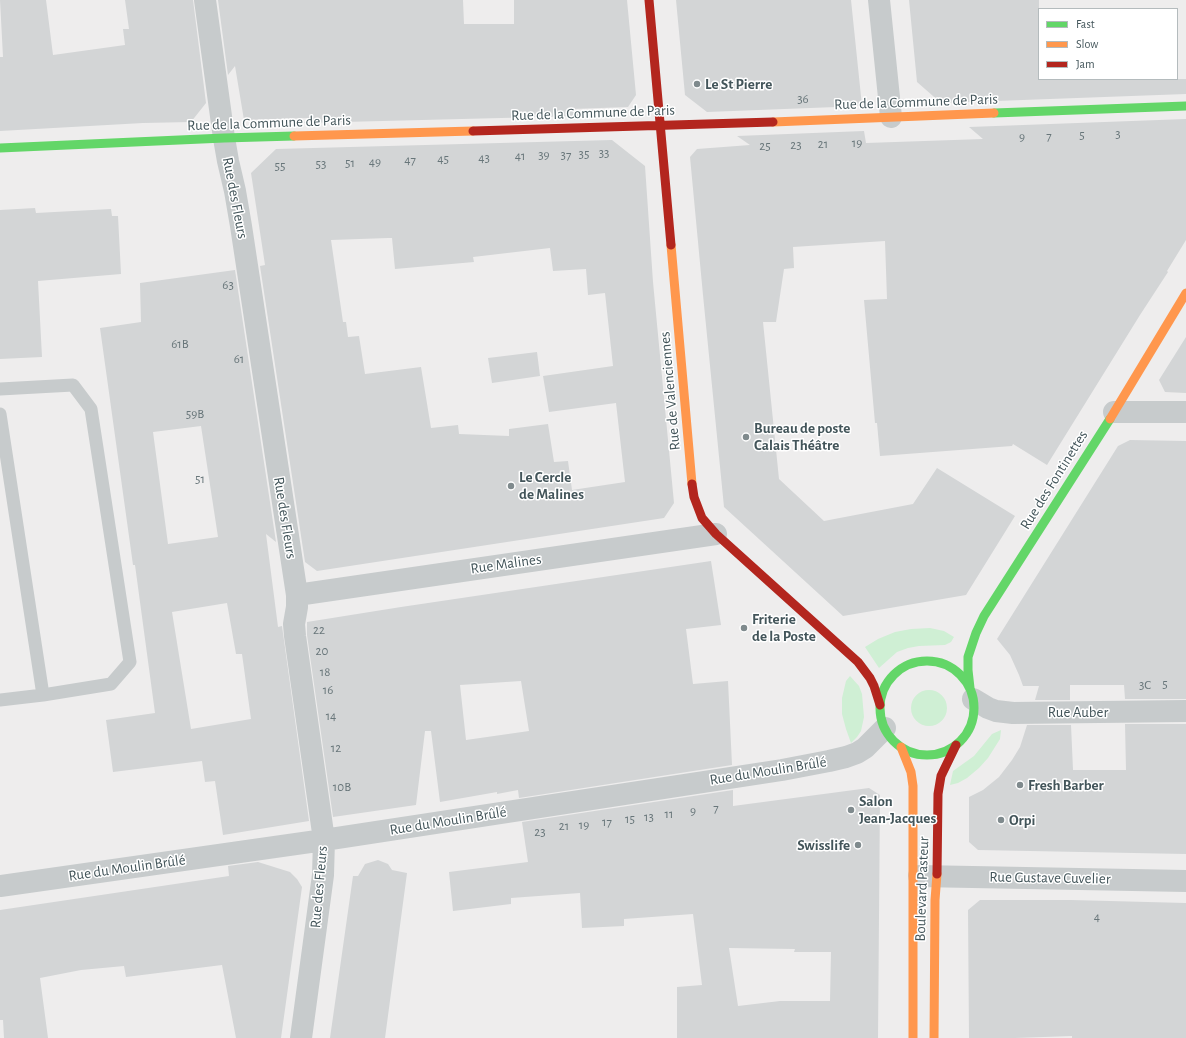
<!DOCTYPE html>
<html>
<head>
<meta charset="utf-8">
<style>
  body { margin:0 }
  #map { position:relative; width:1186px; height:1038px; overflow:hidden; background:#eeeded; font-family:"Alegreya Sans",sans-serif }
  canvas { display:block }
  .legend { position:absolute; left:1038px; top:8px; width:140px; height:72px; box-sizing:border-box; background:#fff; border:1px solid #b4bbbd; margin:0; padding:5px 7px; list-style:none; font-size:12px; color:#43555a }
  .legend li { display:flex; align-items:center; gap:8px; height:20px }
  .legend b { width:20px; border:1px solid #b4bbbd }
</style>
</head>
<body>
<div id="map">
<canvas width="1186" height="1038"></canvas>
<ul class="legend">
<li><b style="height:5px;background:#63d668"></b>Fast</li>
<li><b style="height:5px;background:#ff974d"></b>Slow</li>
<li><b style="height:5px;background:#b3261e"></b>Jam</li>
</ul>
</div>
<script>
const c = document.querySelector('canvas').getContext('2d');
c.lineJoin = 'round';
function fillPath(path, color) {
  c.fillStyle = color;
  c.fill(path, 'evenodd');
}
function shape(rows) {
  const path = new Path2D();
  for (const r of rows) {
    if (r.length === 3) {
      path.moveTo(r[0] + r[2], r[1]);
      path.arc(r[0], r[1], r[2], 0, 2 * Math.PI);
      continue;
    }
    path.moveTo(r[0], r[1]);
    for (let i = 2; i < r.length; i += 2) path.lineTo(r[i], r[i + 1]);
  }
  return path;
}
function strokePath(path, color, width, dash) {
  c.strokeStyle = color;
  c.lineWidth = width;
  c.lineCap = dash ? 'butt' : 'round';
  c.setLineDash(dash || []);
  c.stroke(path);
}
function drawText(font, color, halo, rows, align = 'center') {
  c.font = font + ' "Alegreya Sans",sans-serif';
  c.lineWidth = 3;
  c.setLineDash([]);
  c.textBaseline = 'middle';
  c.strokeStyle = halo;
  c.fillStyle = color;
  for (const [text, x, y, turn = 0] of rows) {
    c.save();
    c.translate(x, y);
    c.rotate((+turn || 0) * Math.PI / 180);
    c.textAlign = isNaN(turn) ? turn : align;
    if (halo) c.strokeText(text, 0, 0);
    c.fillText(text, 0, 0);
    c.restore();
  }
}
fillPath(shape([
  [930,628,944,631,954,637,951,642,945,645,919,646,908,648,897,652,879,668,865,647,878,639,895,632,911,629],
  [850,676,859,686,862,694,864,717,861,731,857,737,851,743,846,729,842,714,842,698,846,681],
  [929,708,18],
  [1001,730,1000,739,988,758,979,768,967,778,958,783,950,785,953,771,974,756,992,734]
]), '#cfefd4');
fillPath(shape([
  [0,0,46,0,53,55,125,45,123,29,129,29,125,0,193,0,206,103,191,122,143,123,0,131,0,57,3,57],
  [218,0,463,0,464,24,514,24,514,0,627,0,636,95,628,107,573,109,581,116,303,123,309,118,244,120,235,66,228,75],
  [676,0,851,0,862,106,707,112,685,95],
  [909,0,1039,0,1039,79,1186,79,1186,94,941,103,917,82],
  [1186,119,1186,240,1167,271,1168,272,1140,315,1047,465,1013,444,1012,446,880,456,877,423,875,423,864,300,887,299,885,241,793,247,794,268,784,269,776,322,763,322,779,479,824,521,913,504,937,468,1015,516,966,595,843,616,724,507,703,295,690,157,697,149,750,145,737,136,864,131,866,143,983,139,969,127],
  [612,140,645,166,653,282,674,503,664,518,317,571,305,562,260,266,265,265,251,173,276,149],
  [388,238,392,238,395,269,474,262,473,257,550,248,553,271,586,269,588,295,605,293,613,366,543,376,549,412,616,403,625,482,572,490,568,461,554,462,548,424,509,429,509,436,459,434,458,425,431,428,421,367,365,374,359,336,348,337,346,322,343,322,331,240],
  [35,208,36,213,111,209,112,216,118,216,121,274,38,281,42,357,0,359,0,210],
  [235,270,276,542,266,534,278,627,282,626,309,821,223,835,215,781,205,782,202,761,113,772,106,720,155,713,135,565,133,565,100,328,141,322,140,283],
  [201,426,218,537,168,544,153,432],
  [227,603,236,654,242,654,251,719,191,729,172,612],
  [1186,337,1186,393,1165,392,1159,380],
  [537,352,540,376,492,383,488,358],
  [1130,440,1186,441,1186,699,1125,699,1124,685,1070,685,1070,700,1035,700,1039,686,1023,686,1019,675,1010,655,997,639,1118,446],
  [711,561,721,625,686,629,693,684,728,681,732,765,519,798,518,790,497,794,497,792,440,802,431,731,425,731,416,805,333,817,307,635,307,622,401,607],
  [521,681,529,731,466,740,460,685],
  [1125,724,1186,724,1186,854,978,850,969,842,969,797,983,790,999,777,1012,760,1020,747,1027,725,1071,725,1073,770,1126,770],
  [869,788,880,795,878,1038,677,1038,677,987,702,985,693,914,624,919,624,926,582,928,580,893,511,898,511,904,453,911,449,872,528,862,522,822,733,790,733,806],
  [729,948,795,949,794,952,831,952,830,1001,780,1001,738,1006],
  [378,860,388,864,392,870,407,873,385,1038,330,1038,353,876,358,876,365,864],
  [258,862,290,872,297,879,302,887,281,1038,236,1038,222,965,126,977,124,966,81,970,40,978,48,1038,4,1038,3,1020,0,1020,0,910,229,876,228,866],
  [980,900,1071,900,1186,903,1186,1038,1072,1038,1072,1036,1015,1038,969,1038,968,910]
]), '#d3d5d6');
strokePath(shape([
  [0,389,73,385,91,409,130,662,111,684,43,695],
  [0,414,43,695,0,700]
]), '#c7cbcc', 13);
strokePath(shape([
  [205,0,224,138,228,161,235,191,241,226,297,595,297,607,294,624,295,636,324,840,323,875,301,1038],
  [879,0,891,117],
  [1114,412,1186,412],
  [297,595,716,534],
  [973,699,988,708,996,711,1013,713,1186,711],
  [919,876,1186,881],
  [0,886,324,840,782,770,829,761,846,757,857,753,865,748,885,728]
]), '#c7cbcc', 22);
strokePath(shape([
  [994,113,1186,106],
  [0,148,224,138,294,136],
  [927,708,47],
  [970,688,968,670,968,657,976,633,984,616,1110,419]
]), '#63d668', 9);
strokePath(shape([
  [773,122,994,113],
  [294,136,473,131],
  [671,245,692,484],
  [1110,419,1186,293],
  [901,747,911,772,913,786,913,1038],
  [934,1038,935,900,937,874]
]), '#ff974d', 9);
strokePath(shape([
  [649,0,671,245],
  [473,131,773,122],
  [692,484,694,497,702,518,716,534,858,662,870,678,874,686,880,705],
  [937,874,938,794,941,776,956,745]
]), '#b3261e', 9);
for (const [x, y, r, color] of [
  [697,84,4,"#7f8a8d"],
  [746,437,4,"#7f8a8d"],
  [511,486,4,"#7f8a8d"],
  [744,628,4,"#7f8a8d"],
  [1020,785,4,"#7f8a8d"],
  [851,810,4,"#7f8a8d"],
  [1001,820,4,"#7f8a8d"],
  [858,845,4,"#7f8a8d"]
]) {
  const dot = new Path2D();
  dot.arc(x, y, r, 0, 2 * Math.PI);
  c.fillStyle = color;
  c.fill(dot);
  strokePath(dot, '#fff', 1.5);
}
drawText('13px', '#68767a', null, [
  ["36",803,99],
  ["3",1118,134],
  ["5",1082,135],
  ["7",1049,136],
  ["9",1022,137],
  ["19",857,143],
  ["21",823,144],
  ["23",796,145],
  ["25",765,146],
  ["33",604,153],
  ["35",584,154],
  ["39",544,155],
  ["37",566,155],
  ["41",520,156],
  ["43",484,158],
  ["45",443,159],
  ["47",410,160],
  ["49",375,162],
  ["51",350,163],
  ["53",321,164],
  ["55",280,166],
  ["63",228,285],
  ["61B",180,344],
  ["61",239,359],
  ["59B",195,414],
  ["51",200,479],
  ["22",319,630],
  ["20",322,651],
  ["18",325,672],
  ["5",1165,684],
  ["3C",1145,685],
  ["16",328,690],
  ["14",331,716],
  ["12",336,748],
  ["10B",342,787],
  ["7",716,808],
  ["9",693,811],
  ["11",669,814],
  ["13",649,817],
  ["15",630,819],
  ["17",607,822],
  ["19",584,825],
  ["21",564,826],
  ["23",540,832],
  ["4",1097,917]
]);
drawText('bold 15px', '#43555a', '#fff', [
  ["Le St Pierre",705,84],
  ["Bureau de poste",754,428],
  ["Calais Théâtre",754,445],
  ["Le Cercle",519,477],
  ["de Malines",519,494],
  ["Friterie",752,619],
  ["de la Poste",752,636],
  ["Fresh Barber",1028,785],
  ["Salon",859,801],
  ["Jean-Jacques",859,818],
  ["Orpi",1009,820],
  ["Swisslife",850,845,"right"]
], 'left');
drawText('15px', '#43555a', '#fff', [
  ["Rue de la Commune de Paris",916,102,-2],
  ["Rue de la Commune de Paris",593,113,-2],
  ["Rue de la Commune de Paris",269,123,-2],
  ["Rue des Fleurs",235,198,79],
  ["Rue de Valenciennes",670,391,-95],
  ["Rue des Fontinettes",1054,480,-58],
  ["Rue des Fleurs",285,518,81],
  ["Rue Malines",506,564,-8],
  ["Rue Auber",1078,712],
  ["Rue du Moulin Brûlé",768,771,-9],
  ["Rue du Moulin Brûlé",448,821,-9],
  ["Rue du Moulin Brûlé",127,868,-8],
  ["Rue Gustave Cuvelier",1050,878,1],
  ["Rue des Fleurs",319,887,-85],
  ["Boulevard Pasteur",922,889,-88]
]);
</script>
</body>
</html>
